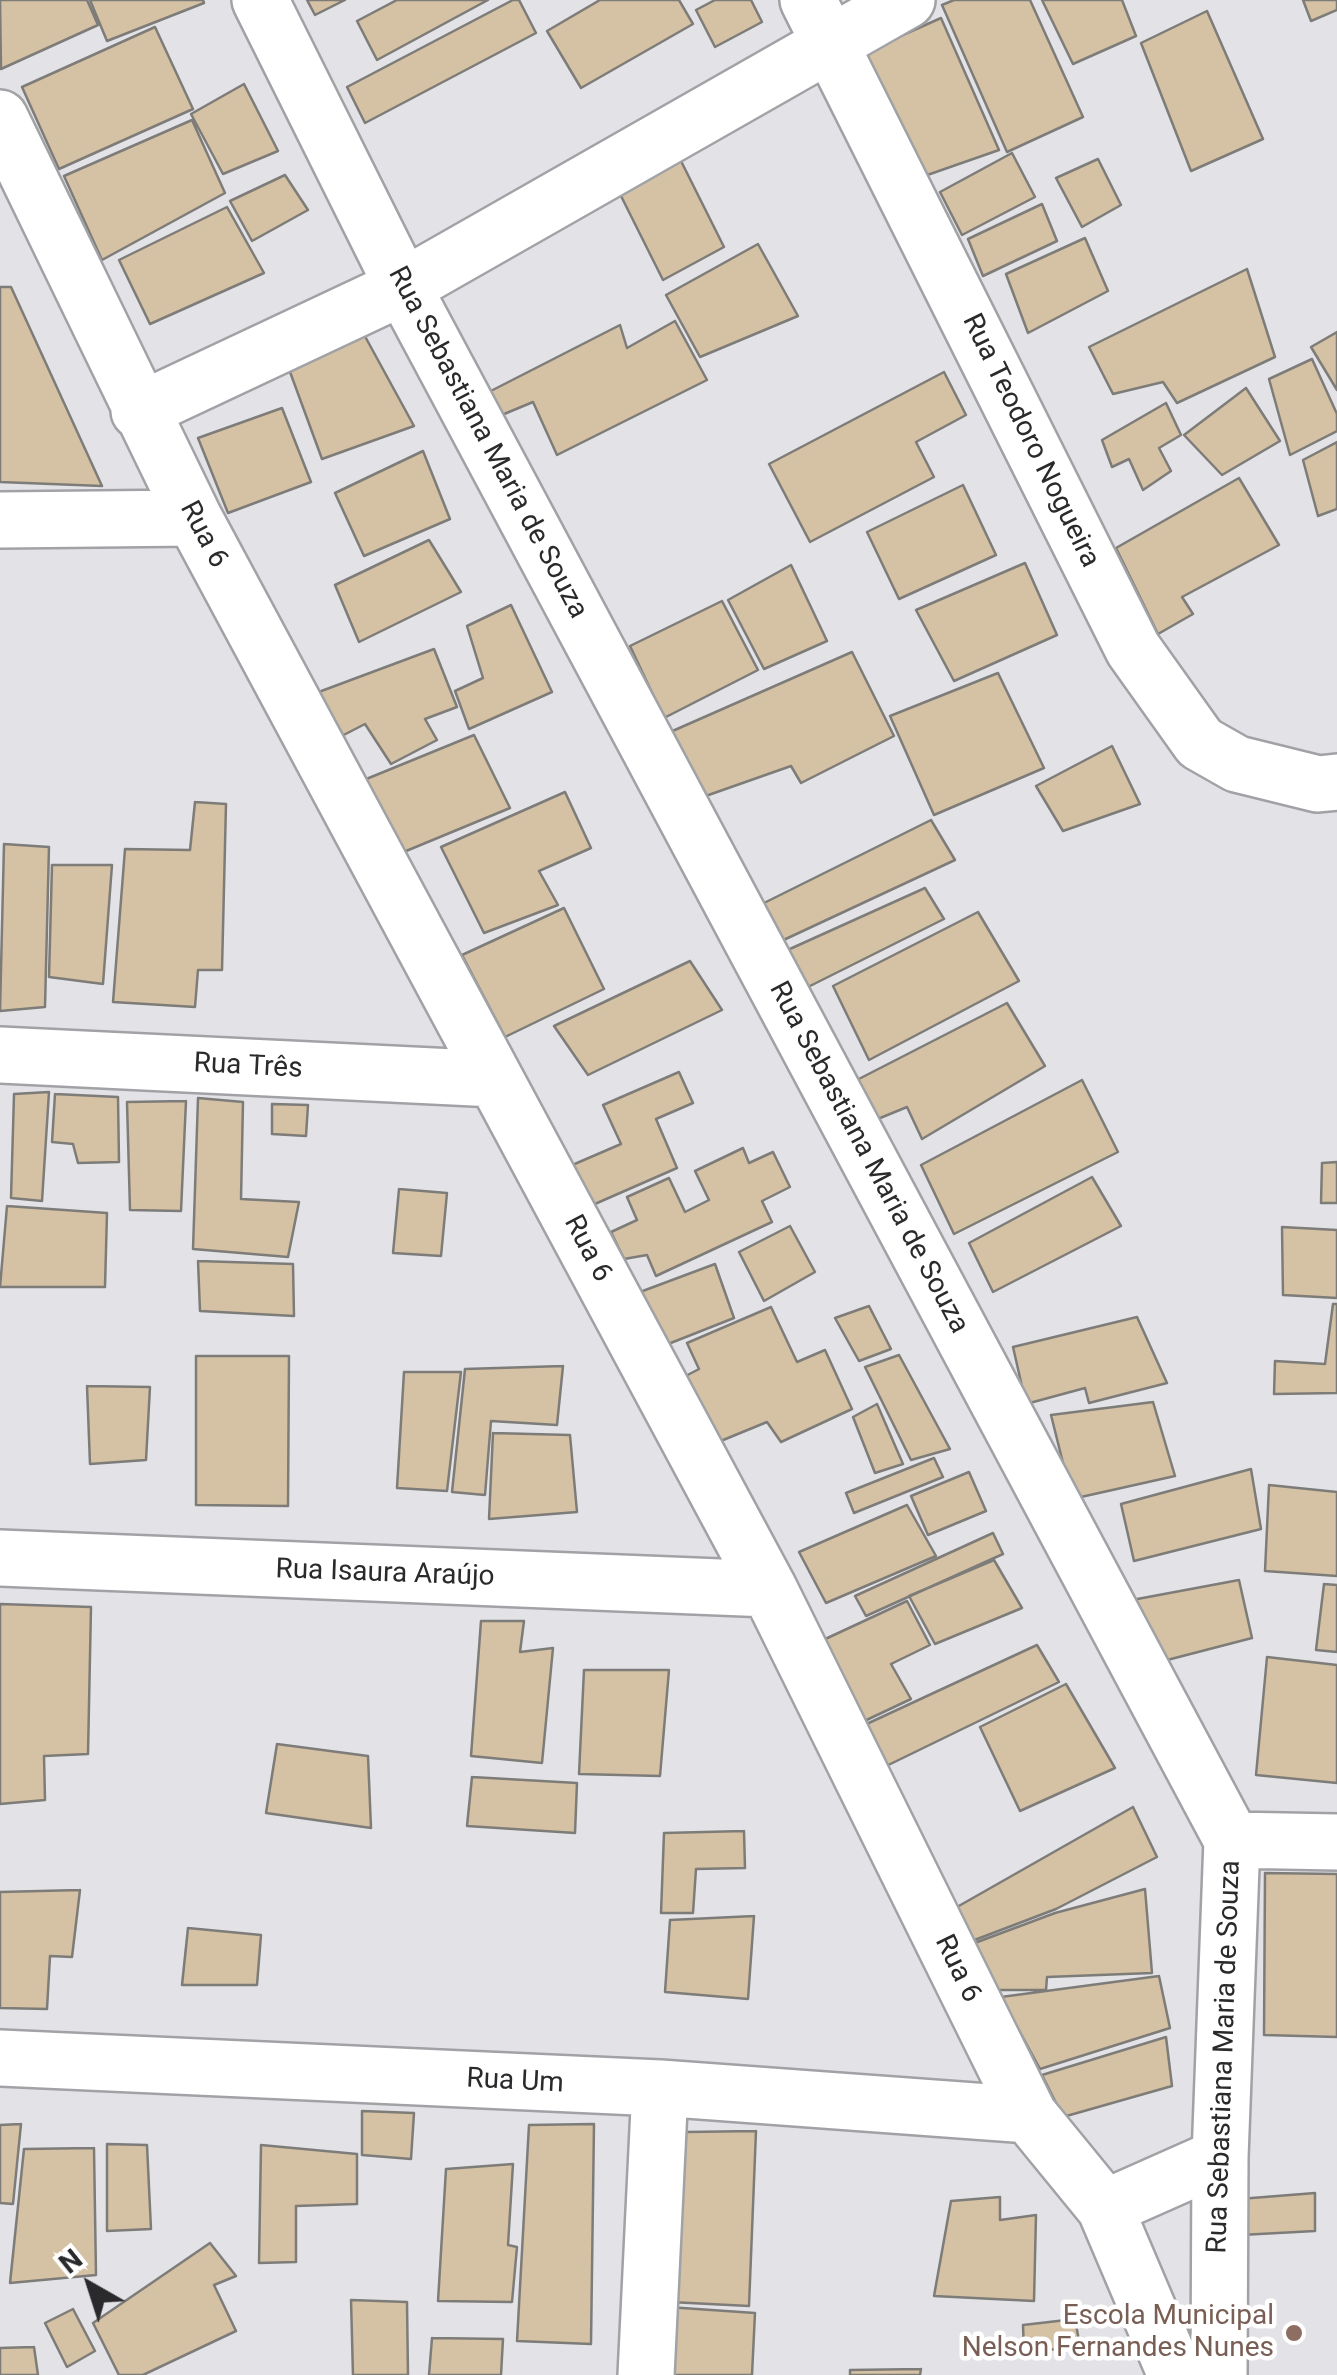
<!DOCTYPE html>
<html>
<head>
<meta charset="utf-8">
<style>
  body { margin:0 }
  #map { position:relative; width:1337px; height:2375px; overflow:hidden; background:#e3e3e7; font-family:Roboto,sans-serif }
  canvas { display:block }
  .north { position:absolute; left:40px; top:2235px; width:100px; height:100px; -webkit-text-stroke:8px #fff; paint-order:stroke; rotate:321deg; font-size:28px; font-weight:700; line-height:40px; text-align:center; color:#2a2a2c }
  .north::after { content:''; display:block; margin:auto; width:35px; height:45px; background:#2a2a2c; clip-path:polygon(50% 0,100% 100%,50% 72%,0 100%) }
</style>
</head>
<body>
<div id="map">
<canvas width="1337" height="2375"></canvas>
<div class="north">N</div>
</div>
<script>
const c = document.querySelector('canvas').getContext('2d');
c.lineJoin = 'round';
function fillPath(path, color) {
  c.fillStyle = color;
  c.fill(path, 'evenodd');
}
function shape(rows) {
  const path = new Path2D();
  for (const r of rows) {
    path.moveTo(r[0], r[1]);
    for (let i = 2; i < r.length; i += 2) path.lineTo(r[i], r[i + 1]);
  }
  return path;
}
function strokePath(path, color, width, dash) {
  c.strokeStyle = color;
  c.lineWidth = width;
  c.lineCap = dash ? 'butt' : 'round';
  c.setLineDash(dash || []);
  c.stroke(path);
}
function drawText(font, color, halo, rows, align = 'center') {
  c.font = font + ' Roboto,sans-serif';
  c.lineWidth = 9;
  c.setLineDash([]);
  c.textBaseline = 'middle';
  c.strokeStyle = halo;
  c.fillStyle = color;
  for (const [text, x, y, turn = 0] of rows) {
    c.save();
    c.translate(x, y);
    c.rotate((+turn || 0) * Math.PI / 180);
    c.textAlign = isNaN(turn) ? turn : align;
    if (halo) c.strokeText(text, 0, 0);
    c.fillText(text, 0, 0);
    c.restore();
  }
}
const building = shape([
  [0,0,87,0,98,25,1,69,0,0],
  [90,0,203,0,204,3,107,41,90,0],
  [307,0,345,0,315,15,307,0],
  [397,0,488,0,377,60,357,21,397,0],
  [513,0,519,0,536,33,365,123,347,87,513,0],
  [600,0,679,0,693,24,581,88,547,31,600,0],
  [715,0,751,0,762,22,715,47,696,10,715,0],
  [954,0,1030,0,1083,117,1007,152,942,5,954,0],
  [1042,0,1122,0,1136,36,1073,64,1042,0],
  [1303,0,1337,0,1337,10,1311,21,1303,0],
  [1207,11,1263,139,1191,171,1141,43,1207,11],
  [941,18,999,150,913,180,858,55,941,18],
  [155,27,193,109,59,169,22,87,155,27],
  [244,84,278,151,223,174,191,114,244,84],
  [192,120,225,193,102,260,64,176,192,120],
  [1012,153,1035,197,962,235,940,192,1012,153],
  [678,155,724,247,663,280,619,192,678,155],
  [1098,159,1121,205,1082,227,1056,178,1098,159],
  [285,175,308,210,252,241,230,201,285,175],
  [1042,204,1057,241,983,276,968,239,1042,204],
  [227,207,264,273,150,324,119,260,227,207],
  [1085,238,1108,291,1028,333,1006,274,1085,238],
  [758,244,798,316,700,357,666,295,758,244],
  [1247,269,1275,357,1177,403,1163,382,1113,394,1089,347,1247,269],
  [0,287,11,287,102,486,0,482,0,287],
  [675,321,707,380,557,455,533,402,497,417,481,396,620,325,627,348,675,321],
  [361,329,414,426,322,459,286,361,361,329],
  [1337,332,1337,390,1311,347,1337,332],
  [1312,359,1337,414,1337,431,1290,455,1269,379,1312,359],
  [944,372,966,415,916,442,934,477,810,542,769,464,944,372],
  [1246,388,1280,441,1222,475,1184,435,1246,388],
  [1166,403,1181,435,1159,448,1171,471,1143,490,1129,459,1112,467,1102,440,1166,403],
  [282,408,311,482,228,513,198,438,282,408],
  [1337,442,1337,509,1318,516,1303,460,1337,442],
  [423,451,450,519,364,556,335,493,423,451],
  [1239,478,1279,545,1182,597,1193,614,1158,634,1116,548,1239,478],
  [963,485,996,555,899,599,867,532,963,485],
  [429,540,461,592,359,642,335,585,429,540],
  [1025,563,1057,635,954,681,916,610,1025,563],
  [791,565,827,641,764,669,728,600,791,565],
  [722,601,758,670,664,718,630,646,722,601],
  [511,605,552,692,469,729,455,691,483,678,467,626,511,605],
  [434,649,457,707,425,719,437,740,391,764,365,724,334,740,316,693,434,649],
  [852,652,894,736,801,783,791,766,700,798,668,733,852,652],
  [998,673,1044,768,934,815,890,716,998,673],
  [474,735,510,808,394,856,359,782,474,735],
  [1112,746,1140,804,1063,831,1036,786,1112,746],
  [565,792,591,848,539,871,558,905,484,933,441,847,565,792],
  [195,802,226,804,222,970,198,970,195,1007,113,1002,125,849,190,850,195,802],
  [931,820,955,860,775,944,760,905,931,820],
  [4,844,49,847,45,1007,0,1011,4,844],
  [52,865,112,865,103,984,49,977,52,865],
  [925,888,944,919,800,991,781,953,925,888],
  [564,908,604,989,505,1037,462,955,564,908],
  [978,912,1019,981,869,1060,833,986,978,912],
  [690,961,722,1010,588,1075,554,1026,690,961],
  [1007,1003,1045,1066,922,1139,907,1107,868,1123,851,1083,1007,1003],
  [679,1072,693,1103,656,1119,677,1168,588,1207,570,1166,621,1144,603,1105,679,1072],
  [1082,1080,1118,1152,954,1234,921,1165,1082,1080],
  [49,1092,42,1201,11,1198,14,1094,49,1092],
  [55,1094,118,1097,119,1162,78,1163,73,1144,52,1142,55,1094],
  [198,1098,243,1102,241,1199,299,1202,288,1257,193,1249,198,1098],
  [186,1101,181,1211,130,1210,127,1102,186,1101],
  [272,1104,308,1105,306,1136,272,1134,272,1104],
  [743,1148,749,1163,773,1152,790,1187,762,1201,772,1222,656,1276,647,1255,624,1259,611,1232,637,1220,627,1197,669,1178,685,1212,709,1200,695,1171,743,1148],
  [1337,1162,1337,1203,1321,1203,1322,1163,1337,1162],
  [1092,1177,1121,1226,993,1292,969,1243,1092,1177],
  [399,1189,447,1193,441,1256,393,1253,399,1189],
  [7,1206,107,1213,105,1287,0,1287,7,1206],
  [790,1226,815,1272,764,1301,739,1252,790,1226],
  [1282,1227,1337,1230,1337,1298,1283,1295,1282,1227],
  [198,1261,293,1264,294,1316,200,1311,198,1261],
  [715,1264,734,1318,653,1350,632,1295,715,1264],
  [1333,1304,1337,1304,1337,1393,1274,1394,1275,1361,1325,1364,1333,1304],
  [869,1306,891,1349,859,1361,835,1318,869,1306],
  [771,1307,797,1362,825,1350,852,1409,781,1442,767,1422,711,1445,678,1380,699,1369,687,1343,771,1307],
  [1137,1317,1167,1383,1089,1403,1085,1388,1026,1404,1013,1347,1137,1317],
  [899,1355,950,1449,911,1460,865,1367,899,1355],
  [196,1356,289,1356,288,1506,196,1505,196,1356],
  [563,1366,557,1425,491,1421,485,1495,452,1492,465,1369,563,1366],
  [404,1372,461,1372,447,1491,397,1488,404,1372],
  [87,1386,150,1387,146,1460,90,1464,87,1386],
  [1153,1402,1175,1476,1072,1499,1051,1415,1153,1402],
  [877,1404,903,1464,875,1473,853,1417,877,1404],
  [493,1433,570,1435,577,1512,489,1519,493,1433],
  [934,1458,943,1477,854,1513,846,1493,934,1458],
  [1251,1469,1261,1529,1134,1561,1121,1504,1251,1469],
  [969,1472,986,1511,928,1535,911,1496,969,1472],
  [1269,1485,1337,1492,1337,1576,1265,1571,1269,1485],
  [907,1505,936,1556,826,1603,799,1552,907,1505],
  [993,1533,1003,1554,866,1616,855,1596,993,1533],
  [994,1560,1022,1608,935,1644,909,1596,994,1560],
  [1239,1580,1252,1638,1148,1665,1132,1600,1239,1580],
  [1324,1584,1337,1585,1337,1652,1316,1650,1324,1584],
  [907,1601,930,1645,891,1664,911,1699,856,1725,821,1641,907,1601],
  [0,1604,91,1607,88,1754,44,1756,45,1800,0,1804,0,1604],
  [481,1621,524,1621,520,1652,553,1648,542,1763,471,1756,481,1621],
  [1037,1645,1059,1682,876,1771,858,1728,1037,1645],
  [1267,1657,1337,1665,1337,1783,1256,1775,1267,1657],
  [584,1670,669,1670,660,1776,579,1774,584,1670],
  [1066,1684,1115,1768,1020,1811,980,1727,1066,1684],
  [277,1744,368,1756,371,1828,266,1813,277,1744],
  [472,1777,577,1783,575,1833,467,1826,472,1777],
  [1133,1807,1157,1857,1056,1909,972,1941,957,1907,1133,1807],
  [744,1831,745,1868,696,1869,693,1913,661,1913,664,1833,744,1831],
  [1265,1873,1337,1874,1337,2037,1264,2035,1265,1873],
  [1145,1889,1152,1973,1047,1977,1046,1990,994,1990,972,1944,1055,1913,1145,1889],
  [80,1890,72,1957,50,1956,47,2009,0,2008,0,1892,80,1890],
  [754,1916,748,1999,665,1992,670,1920,754,1916],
  [188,1928,261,1935,257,1985,182,1985,188,1928],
  [1159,1976,1170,2028,1040,2069,1001,1997,1159,1976],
  [1166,2037,1172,2086,1063,2117,1042,2075,1166,2037],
  [362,2111,414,2113,411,2159,362,2155,362,2111],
  [21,2124,13,2204,0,2203,0,2125,21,2124],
  [594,2124,591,2344,517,2341,529,2125,594,2124],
  [756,2131,749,2306,670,2302,686,2132,756,2131],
  [107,2144,147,2145,151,2229,107,2231,107,2144],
  [261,2145,357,2154,357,2204,296,2206,296,2262,259,2263,261,2145],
  [94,2148,96,2275,10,2283,24,2149,94,2148],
  [513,2164,508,2245,517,2247,512,2302,438,2301,446,2169,513,2164],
  [1315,2193,1315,2231,1241,2235,1239,2199,1315,2193],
  [1000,2197,1000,2220,1036,2215,1034,2301,934,2296,951,2201,1000,2197],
  [210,2243,236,2276,214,2285,236,2331,143,2375,119,2375,93,2323,210,2243],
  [351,2300,407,2302,408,2375,353,2375,351,2300],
  [668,2307,755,2313,752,2375,663,2375,668,2307],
  [73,2309,95,2351,67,2367,45,2323,73,2309],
  [1075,2319,1080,2346,1024,2353,1023,2325,1075,2319],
  [432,2338,503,2339,501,2375,429,2375,432,2338],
  [34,2347,38,2375,0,2375,0,2348,34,2347],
  [921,2369,920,2375,850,2375,850,2370,921,2369]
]);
fillPath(building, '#d5c1a3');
strokePath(building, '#7e7c79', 2.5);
const minor = shape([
  [260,0,403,287,1232,1840,1220,2157,1219,2375],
  [808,0,1133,649,1200,743,1237,764,1318,784,1337,782],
  [0,118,194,518,769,1589,1029,2115,1105,2208,1176,2375],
  [139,411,403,287,907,0],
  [0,520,194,518],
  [0,1055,495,1079],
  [0,1558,769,1589],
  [1232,1840,1337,1842],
  [0,2058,660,2088,1029,2115],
  [1105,2208,1220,2157],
  [646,2375,660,2088]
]);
strokePath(minor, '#a1a2a5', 60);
strokePath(minor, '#fff', 55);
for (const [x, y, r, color] of [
  [1294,2333,10,"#8d6e63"]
]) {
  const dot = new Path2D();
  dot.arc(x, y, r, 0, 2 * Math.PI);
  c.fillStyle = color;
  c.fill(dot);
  strokePath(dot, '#fff', 4);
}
drawText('28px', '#2a2a2c', '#fff', [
  ["Rua Teodoro Nogueira",1030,441,64],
  ["Rua Sebastiana Maria de Souza",487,443,62],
  ["Rua 6",203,535,62],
  ["Rua Três",248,1067,3],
  ["Rua Sebastiana Maria de Souza",868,1158,62],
  ["Rua 6",587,1249,62],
  ["Rua Isaura Araújo",385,1574,2],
  ["Rua 6",957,1969,64],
  ["Rua Sebastiana Maria de Souza",1225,2057,-88],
  ["Rua Um",515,2082,3]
]);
drawText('28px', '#785e54', '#fff', [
  ["Escola Municipal",1274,2317],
  ["Nelson Fernandes Nunes",1274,2349]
], 'right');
</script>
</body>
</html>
